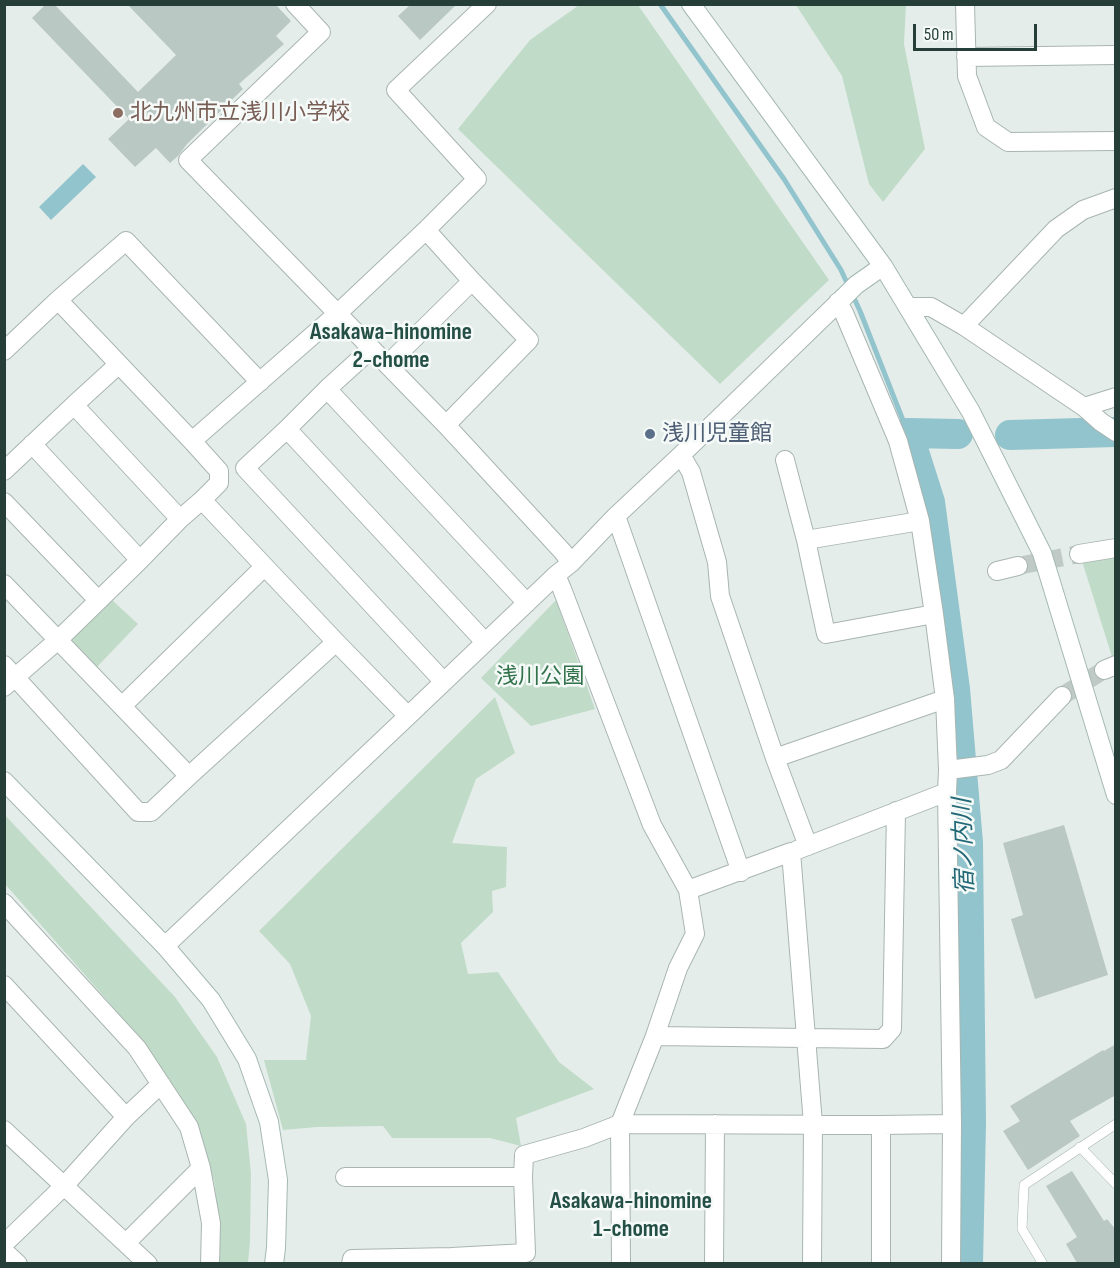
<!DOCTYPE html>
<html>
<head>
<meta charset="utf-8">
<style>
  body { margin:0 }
  #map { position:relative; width:1120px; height:1268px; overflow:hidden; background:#e5edea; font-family:"Sofia Sans Condensed",sans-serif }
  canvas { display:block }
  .frame { position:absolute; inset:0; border:6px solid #253e37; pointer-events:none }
  .scale { position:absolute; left:913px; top:24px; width:124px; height:27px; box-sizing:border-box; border:3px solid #253e37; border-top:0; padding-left:8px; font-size:18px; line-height:21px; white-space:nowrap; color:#253e37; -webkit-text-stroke:4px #f5faf8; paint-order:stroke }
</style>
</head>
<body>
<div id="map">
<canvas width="1120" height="1268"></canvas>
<div class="frame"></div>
<div class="scale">50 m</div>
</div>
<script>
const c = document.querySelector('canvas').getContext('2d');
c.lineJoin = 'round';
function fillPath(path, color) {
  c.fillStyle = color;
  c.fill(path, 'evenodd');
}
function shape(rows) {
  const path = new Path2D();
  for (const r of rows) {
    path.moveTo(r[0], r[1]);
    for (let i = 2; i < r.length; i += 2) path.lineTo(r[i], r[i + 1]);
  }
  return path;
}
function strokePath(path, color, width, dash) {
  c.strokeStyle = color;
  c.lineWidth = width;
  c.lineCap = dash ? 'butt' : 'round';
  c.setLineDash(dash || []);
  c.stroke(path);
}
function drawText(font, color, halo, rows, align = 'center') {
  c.font = font + ' "Sofia Sans Condensed","Noto Sans JP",sans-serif';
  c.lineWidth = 5;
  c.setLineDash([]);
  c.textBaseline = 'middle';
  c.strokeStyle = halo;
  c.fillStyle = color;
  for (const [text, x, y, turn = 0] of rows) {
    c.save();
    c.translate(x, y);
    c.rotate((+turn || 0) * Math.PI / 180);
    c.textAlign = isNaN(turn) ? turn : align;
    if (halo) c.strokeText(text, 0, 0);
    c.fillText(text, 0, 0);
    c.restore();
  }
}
fillPath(shape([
  [579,5,638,5,829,280,720,384,458,129,530,40],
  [796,5,906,5,904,44,925,149,883,202,869,184,842,76],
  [1115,555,1116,659,1113,660,1082,561],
  [111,599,138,624,96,668,69,638],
  [556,600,595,709,531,726,481,678],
  [495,697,515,753,476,779,452,843,507,847,506,887,492,891,493,912,461,943,468,974,498,972,559,1062,594,1089,516,1118,521,1146,490,1138,392,1138,383,1126,317,1127,283,1130,264,1060,306,1060,311,1016,290,964,259,931],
  [4,814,175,997,217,1057,246,1124,251,1173,250,1241,248,1263,219,1263,220,1228,214,1181,189,1111,143,1041,5,884]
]), '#c0dcc8');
fillPath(shape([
  [83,164,96,177,51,220,39,207]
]), '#92c4cd');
strokePath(shape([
  [660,4,784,179,841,270,860,311,908,433]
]), '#92c4cd', 5);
strokePath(shape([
  [958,434,908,433,930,502,955,689,968,843,971,1123,968,1264],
  [1010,435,1116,432]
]), '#92c4cd', 30);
fillPath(shape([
  [46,4,54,4,138,92,176,55,127,4,275,4,291,21,276,36,284,44,239,84,243,89,187,144,178,156,170,163,156,148,135,167,108,139,129,119,32,18],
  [411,4,457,4,420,40,398,16],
  [1064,825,1108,975,1035,999,1011,919,1023,915,1003,843],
  [1116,1044,1116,1095,1070,1121,1080,1136,1028,1170,1003,1131,1020,1121,1010,1106,1103,1050,1104,1051],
  [1072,1171,1104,1221,1107,1219,1116,1230,1116,1263,1077,1263,1066,1244,1077,1237,1046,1186]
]), '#bac8c3');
strokePath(shape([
  [1018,566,1079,554],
  [1062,696,1104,670]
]), '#bfcac6', 18, [18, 9]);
const lane = shape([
  [1080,1147,1116,1184],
  [1043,1264,1022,1229,1024,1185,1116,1124]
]);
const street = shape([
  [295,4,321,32,188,160,446,425,563,552,571,563],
  [965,4,967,76,986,127,1008,142,1116,141],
  [966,57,1116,55],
  [426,230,477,179,396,90,487,4],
  [58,300,126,241,260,382],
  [838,302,844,313,898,441,920,521,934,614,945,699,948,770,947,792,952,1124,951,1264],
  [909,307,931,307,964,326,1084,407,1101,422,1116,432],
  [964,326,1056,229,1083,210,1116,198],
  [371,349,327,389,287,429,245,468,444,682],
  [4,351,58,300,192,441,219,471,219,483,202,500,180,519,140,560,58,640,4,687],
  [388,364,472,281],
  [327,389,527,603],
  [74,405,119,364],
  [1084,407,1116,397],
  [287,429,485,642],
  [192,441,337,314,426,230,472,281,529,340,446,425],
  [32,444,140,560],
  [681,455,691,472,717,562,720,596,775,758,808,846],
  [785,460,806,540,826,634,934,614],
  [4,471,74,405,180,519],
  [202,500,336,642,408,716],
  [4,502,98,600],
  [616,516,741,872],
  [806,540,920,521],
  [1079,554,1116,548],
  [997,571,1018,566],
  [556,575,562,589,652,825,688,890,695,934,678,968,655,1036,620,1124,621,1264],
  [4,584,189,776],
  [4,665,138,812,151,812,189,776,336,642],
  [1104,670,1116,665],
  [122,706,264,567],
  [775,758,945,699],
  [948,770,988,765,1001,760,1062,696],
  [797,850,947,792],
  [688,890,791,852,813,1124,812,1264],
  [4,903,137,1048,189,1127,201,1168,211,1223,210,1264],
  [165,946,408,716,556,575,571,563,616,516,681,455,843,298],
  [4,985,126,1117],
  [655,1036,883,1039,892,1029,896,811],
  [4,1130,148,1264],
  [345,1177,523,1177],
  [126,1243,201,1168],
  [4,1244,64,1186,126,1117,161,1084],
  [4,1251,18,1264],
  [351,1264,352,1259,452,1257],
  [452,1264,452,1257,526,1253,523,1177,524,1155,584,1138,620,1124,881,1125,952,1124],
  [714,1264,715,1124],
  [881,1264,881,1125]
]);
const secondary = shape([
  [691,4,883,266,971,412,1042,553,1116,795],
  [843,298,856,285,883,266],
  [4,781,165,946,211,1000,247,1059,269,1122,278,1180,276,1248,274,1264]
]);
strokePath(lane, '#a8b5b1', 10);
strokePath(street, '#a8b5b1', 20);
strokePath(secondary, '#a4b8b1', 20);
strokePath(lane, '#fff', 9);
strokePath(street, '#fff', 18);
strokePath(secondary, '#fff', 18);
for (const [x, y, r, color] of [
  [118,113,6,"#8d6e63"],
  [650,434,6,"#5c6f8a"]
]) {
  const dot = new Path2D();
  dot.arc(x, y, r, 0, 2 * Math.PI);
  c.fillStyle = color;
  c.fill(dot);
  strokePath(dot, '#f5faf8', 2);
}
drawText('22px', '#785e54', '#f5faf8', [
  ["北九州市立浅川小学校",130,113]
], 'left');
drawText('22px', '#4e5e75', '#f5faf8', [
  ["浅川児童館",662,434]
], 'left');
drawText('22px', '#32724b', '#f5faf8', [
  ["浅川公園",540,677]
]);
drawText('bold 24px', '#234f44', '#f5faf8', [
  ["Asakawa-hinomine",391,333],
  ["2-chome",391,361],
  ["Asakawa-hinomine",631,1202],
  ["1-chome",631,1230]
]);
drawText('italic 24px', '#236876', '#f5faf8', [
  ["宿ノ内川",965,846,-92]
]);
</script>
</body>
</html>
